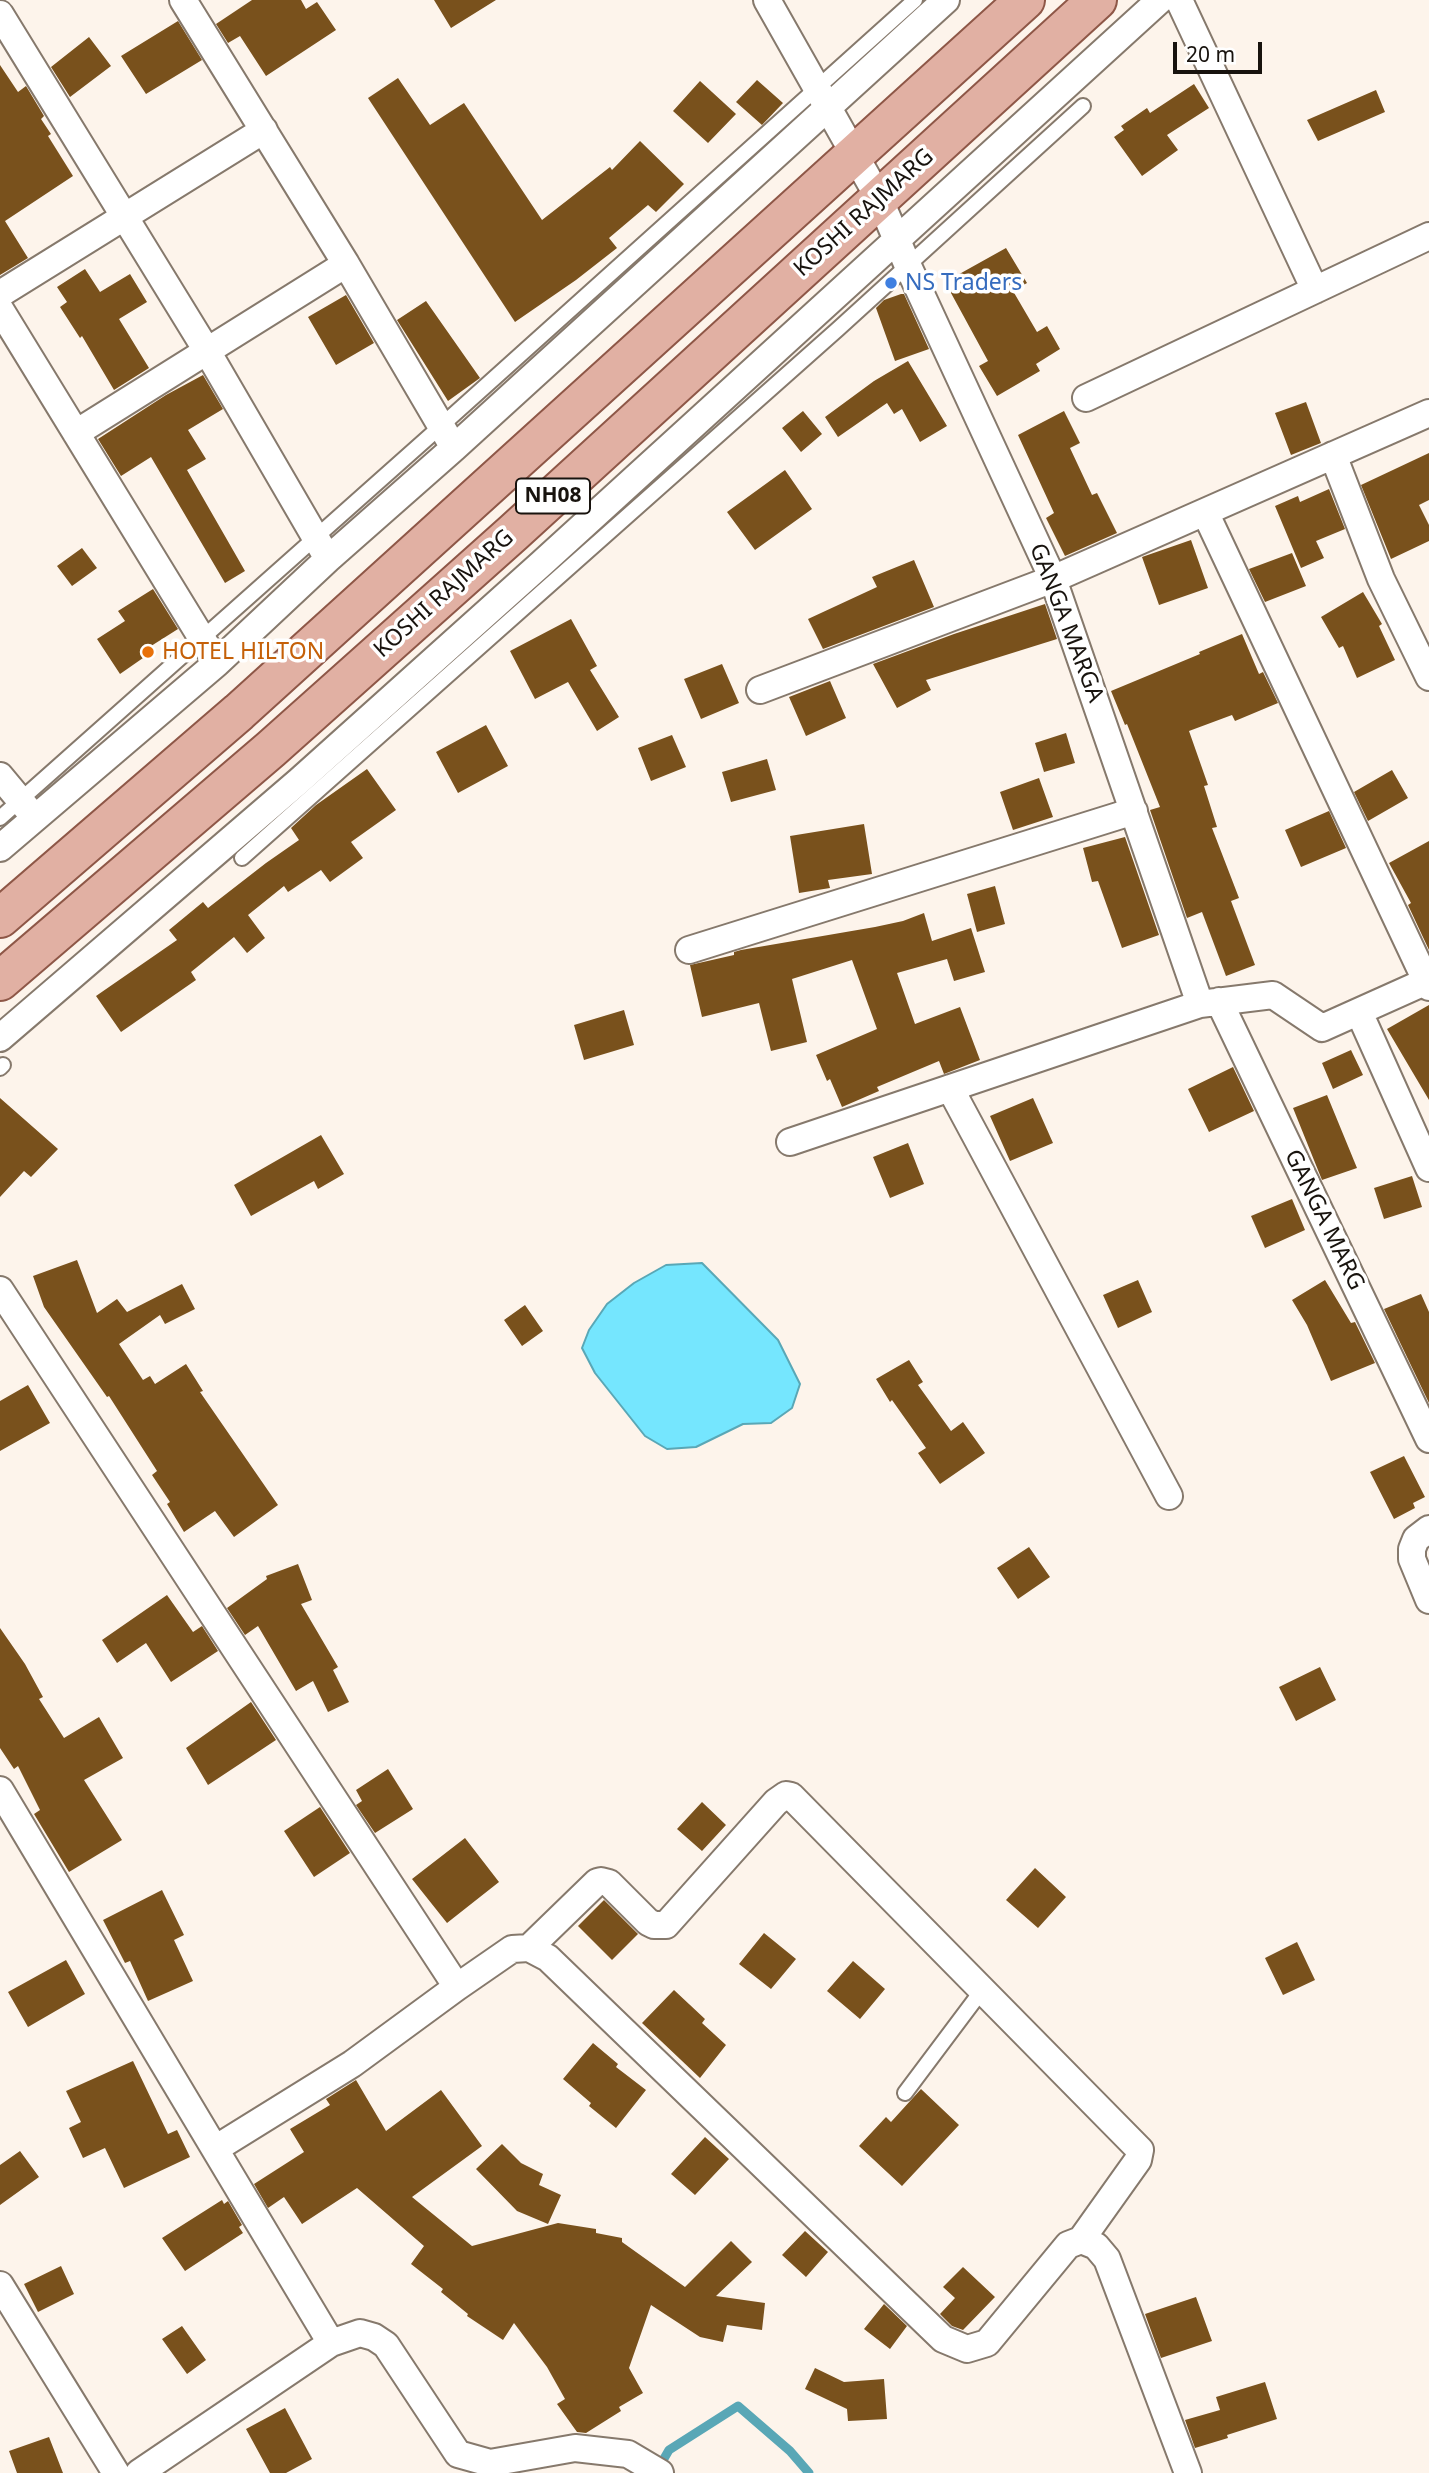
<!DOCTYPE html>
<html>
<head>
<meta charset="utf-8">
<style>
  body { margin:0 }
  #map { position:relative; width:1429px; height:2473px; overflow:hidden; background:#fdf4eb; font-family:"Noto Sans",sans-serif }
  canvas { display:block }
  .scale { position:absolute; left:1173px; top:42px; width:89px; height:32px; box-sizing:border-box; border:4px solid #18130e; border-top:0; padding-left:9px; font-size:21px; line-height:24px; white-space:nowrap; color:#18130e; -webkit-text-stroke:5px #fff; paint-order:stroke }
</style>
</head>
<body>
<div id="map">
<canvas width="1429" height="2473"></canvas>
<div class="scale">20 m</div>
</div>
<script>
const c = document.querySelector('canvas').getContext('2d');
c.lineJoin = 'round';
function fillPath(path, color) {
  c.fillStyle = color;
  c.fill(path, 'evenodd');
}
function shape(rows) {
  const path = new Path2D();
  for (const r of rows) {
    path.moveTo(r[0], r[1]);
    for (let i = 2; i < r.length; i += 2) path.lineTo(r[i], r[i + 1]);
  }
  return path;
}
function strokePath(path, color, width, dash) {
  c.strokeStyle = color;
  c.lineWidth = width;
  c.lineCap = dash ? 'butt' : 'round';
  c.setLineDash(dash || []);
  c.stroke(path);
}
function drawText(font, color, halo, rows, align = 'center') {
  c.font = font + ' "Noto Sans",sans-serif';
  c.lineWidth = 7;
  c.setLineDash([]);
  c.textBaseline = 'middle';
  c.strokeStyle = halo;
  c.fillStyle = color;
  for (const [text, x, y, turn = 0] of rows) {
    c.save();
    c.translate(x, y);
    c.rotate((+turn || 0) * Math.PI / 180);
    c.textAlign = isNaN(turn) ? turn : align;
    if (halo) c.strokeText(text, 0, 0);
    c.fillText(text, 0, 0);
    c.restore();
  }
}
const water = shape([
  [702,1263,778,1340,800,1384,792,1408,771,1423,743,1424,696,1447,667,1449,645,1436,595,1373,582,1348,589,1330,607,1304,634,1283,666,1265,702,1263]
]);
fillPath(water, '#75e6fe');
strokePath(water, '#59a7b6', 2);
strokePath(shape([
  [658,2469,669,2450,738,2406,790,2451,809,2473]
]), '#59a7b6', 9);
fillPath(shape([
  [252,0,301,0,306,9,317,2,336,30,266,76,240,36,228,43,216,24],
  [434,0,496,0,451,28],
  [178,21,202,60,146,94,121,56],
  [89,37,111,66,70,97,51,67],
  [0,65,18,92,26,86,44,116,41,119,51,134,48,136,73,176,5,221,28,258,0,275],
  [398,78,430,125,464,103,542,220,610,167,612,170,640,141,684,184,656,212,648,205,609,238,617,248,576,280,515,322,368,98],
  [757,80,783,103,762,125,736,102],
  [700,81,736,114,708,143,673,111],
  [1194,84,1209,108,1167,135,1178,150,1142,176,1114,137,1124,130,1121,126,1147,108,1150,113],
  [1376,90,1385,112,1318,141,1307,120],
  [1006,248,1027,283,1013,291,1037,332,1047,326,1060,349,1036,364,1040,371,997,396,979,366,988,361,945,282],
  [85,269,100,292,130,274,147,302,119,319,149,368,114,390,82,336,80,338,60,307,67,302,57,287],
  [901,294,904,294,929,349,895,361,876,308,884,300],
  [346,295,374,343,336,365,308,317],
  [426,301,480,378,448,401,397,320],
  [908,361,947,426,920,442,902,409,894,414,887,403,838,437,825,417,874,381],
  [203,375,223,409,188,430,206,459,187,470,245,571,225,583,151,457,121,476,98,439,166,395],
  [1306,402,1321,443,1291,455,1275,413],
  [803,411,822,434,801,452,782,428],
  [1064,411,1080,443,1070,448,1092,495,1097,493,1117,533,1065,556,1046,518,1054,513,1018,435],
  [1429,453,1429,500,1419,505,1429,525,1429,541,1391,559,1361,485],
  [785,470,812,509,755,550,727,512],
  [1329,489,1345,529,1316,541,1324,558,1301,568,1275,506,1298,496,1300,502],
  [1191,540,1208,588,1159,605,1142,557],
  [82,548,97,568,72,586,57,566],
  [1292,553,1306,586,1265,602,1249,569],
  [914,560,934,607,823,649,808,619,877,587,872,577],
  [153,589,178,629,140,653,143,658,120,674,97,639,125,621,118,611],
  [1363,592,1382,624,1379,626,1395,660,1357,678,1343,646,1339,648,1321,617],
  [1045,604,1057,639,926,680,931,690,897,708,873,664,954,634],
  [571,619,597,666,590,670,619,717,597,731,568,682,535,699,510,651],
  [1242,634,1259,674,1263,672,1278,703,1235,721,1232,715,1189,731,1208,785,1204,786,1217,827,1212,828,1239,898,1231,901,1255,965,1226,976,1202,912,1187,918,1150,810,1160,807,1127,724,1125,725,1111,691,1200,654,1199,652],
  [722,664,739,703,701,719,684,679],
  [830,681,846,718,806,736,789,697],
  [486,725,508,766,458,793,436,752],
  [1066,733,1075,763,1044,772,1035,743],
  [672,735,686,767,651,781,638,748],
  [767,759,776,790,731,802,722,772],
  [367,769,396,810,351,842,363,858,330,882,321,870,288,892,284,886,248,915,265,938,247,953,234,937,191,972,196,980,121,1032,96,996,177,940,169,930,203,902,208,908,266,863,299,840,291,828,316,805],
  [1392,770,1408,798,1368,821,1354,792],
  [1039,778,1053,817,1013,830,1000,792],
  [1329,811,1346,848,1301,867,1285,830],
  [864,824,872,874,828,880,830,888,799,893,790,836],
  [1125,837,1159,935,1122,948,1098,881,1092,882,1083,848],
  [1429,841,1429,950,1408,905,1411,903,1389,863],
  [995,886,1005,924,977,932,967,894],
  [924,913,932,941,971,928,985,972,954,981,947,959,897,973,915,1024,960,1007,980,1060,944,1074,939,1061,877,1087,879,1091,842,1107,830,1079,827,1081,816,1055,877,1029,852,960,792,979,807,1042,771,1051,759,1003,702,1017,690,965,734,955,734,952,741,950,875,927,903,921],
  [1429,1005,1429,1100,1387,1029],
  [624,1010,634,1045,584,1060,574,1025],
  [1351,1050,1363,1075,1333,1089,1322,1063],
  [1233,1067,1254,1111,1209,1132,1188,1089],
  [1327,1095,1357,1168,1322,1180,1293,1108],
  [0,1098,58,1149,31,1177,24,1171,0,1197],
  [1033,1098,1053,1143,1010,1161,990,1116],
  [321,1135,344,1174,318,1189,314,1181,251,1216,234,1185],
  [908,1143,924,1184,890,1198,873,1157],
  [1412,1176,1422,1207,1384,1219,1374,1188],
  [1292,1199,1305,1230,1265,1248,1251,1216],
  [77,1260,97,1313,117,1299,127,1312,182,1284,195,1309,165,1324,160,1315,119,1344,143,1380,150,1376,155,1384,186,1364,203,1391,200,1392,278,1505,234,1537,215,1511,184,1532,167,1504,170,1502,152,1475,157,1471,109,1396,107,1397,44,1307,33,1276],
  [1138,1280,1152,1312,1118,1328,1103,1295],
  [1325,1280,1351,1323,1355,1322,1375,1363,1331,1381,1307,1325,1292,1300],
  [1421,1294,1429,1312,1429,1403,1384,1309],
  [525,1305,543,1331,522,1346,504,1320],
  [909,1360,923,1382,918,1385,951,1431,963,1422,985,1453,940,1484,918,1453,926,1448,892,1400,890,1402,876,1379],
  [28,1385,50,1423,0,1451,0,1401],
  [1404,1456,1425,1497,1413,1503,1415,1508,1394,1519,1370,1472],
  [1029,1547,1050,1577,1018,1599,997,1568],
  [298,1564,312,1600,301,1604,338,1667,333,1670,349,1702,328,1712,313,1681,296,1691,258,1626,245,1635,227,1608,267,1579,266,1576],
  [167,1595,193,1632,202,1626,218,1651,171,1682,146,1643,117,1663,102,1640],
  [0,1628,25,1664,43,1697,39,1699,64,1738,99,1717,123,1758,84,1780,122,1840,69,1872,34,1814,40,1810,18,1766,14,1769,0,1748],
  [1320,1667,1336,1700,1296,1721,1279,1687],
  [251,1702,276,1740,208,1785,186,1748],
  [388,1769,413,1809,375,1833,356,1805,362,1801,356,1790],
  [702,1802,726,1825,702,1851,677,1829],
  [320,1807,350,1853,314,1877,284,1831],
  [465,1838,499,1882,447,1923,412,1879],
  [1035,1868,1066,1897,1038,1928,1006,1900],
  [162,1890,184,1935,174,1940,193,1981,148,2001,130,1961,125,1963,103,1920],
  [604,1900,638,1934,612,1960,578,1926],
  [764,1933,796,1959,771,1989,739,1964],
  [1297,1942,1315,1980,1283,1995,1265,1958],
  [66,1960,85,1994,28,2027,8,1992],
  [853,1961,885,1989,860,2019,827,1991],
  [674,1990,705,2019,702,2023,726,2045,700,2078,642,2023],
  [593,2043,618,2064,616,2067,646,2090,616,2128,589,2106,591,2103,563,2079],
  [133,2061,168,2134,177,2130,190,2157,124,2188,105,2148,83,2158,69,2128,81,2122,66,2091],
  [356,2080,386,2131,441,2090,482,2146,412,2197,472,2246,558,2223,596,2229,596,2233,622,2238,622,2242,685,2287,731,2241,752,2262,716,2296,765,2303,762,2330,727,2325,723,2342,700,2337,651,2305,629,2368,643,2393,619,2407,621,2411,586,2433,577,2432,557,2404,565,2399,547,2367,514,2323,503,2340,467,2316,468,2314,441,2292,443,2289,411,2264,424,2246,357,2188,302,2224,284,2197,268,2208,254,2184,304,2152,290,2129,330,2105,326,2099],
  [921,2089,959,2125,902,2186,859,2146,886,2117,891,2122],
  [705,2137,729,2159,695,2195,671,2174],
  [502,2144,521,2163,543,2174,539,2185,561,2195,548,2224,517,2211,476,2169],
  [20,2151,39,2177,0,2205,0,2165],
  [222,2200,224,2204,228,2201,242,2225,239,2227,243,2233,185,2271,162,2238],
  [805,2231,828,2252,806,2277,782,2255],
  [61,2266,74,2294,38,2312,24,2284],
  [963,2267,995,2297,963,2330,952,2326,940,2314,955,2298,943,2287],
  [1196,2297,1212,2341,1161,2358,1145,2314],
  [884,2304,907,2326,890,2349,864,2329],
  [182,2326,206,2360,187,2374,162,2339],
  [815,2368,844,2382,884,2379,887,2419,848,2421,847,2409,805,2389],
  [1265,2382,1277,2419,1227,2435,1228,2438,1195,2448,1185,2420,1220,2410,1216,2397],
  [285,2408,312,2459,286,2473,270,2473,246,2429],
  [49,2437,63,2473,17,2473,9,2451]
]), '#79511c');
const service = shape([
  [0,818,441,426,915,0],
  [242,858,838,329,1083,106],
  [0,1068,3,1065],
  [905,2093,983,1989]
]);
const minor = shape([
  [183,0,346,264,454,448],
  [767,0,879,198,908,266,1053,579,1200,1004],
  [1179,0,1315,290],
  [0,14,207,351,328,559],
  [0,294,264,130],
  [0,309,217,663],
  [1086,398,1429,236],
  [76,433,346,264],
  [1333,455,1381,579,1429,677],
  [1205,512,1429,987],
  [760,690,1053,579,1429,413],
  [0,776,35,818],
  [0,848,217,663,328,559,454,448,946,0],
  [689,950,1134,811],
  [1219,1001,1429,1439],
  [1359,1012,1429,1168],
  [0,1038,299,781,541,564,1160,0],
  [950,1088,1169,1496],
  [790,1142,1200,1004,1273,995,1322,1028,1429,980],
  [0,1290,457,1987,352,2064,215,2149],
  [1429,1529,1416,1539,1412,1549,1412,1559,1429,1600],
  [0,1790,331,2343],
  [529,1948,597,1882,601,1881,609,1883,648,1922,654,1925,666,1925,776,1802,786,1795,791,1796,1140,2150,1138,2160,1081,2240],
  [457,1987,512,1949,529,1948,548,1958,943,2339,967,2349,987,2343,1068,2245,1081,2240,1096,2246,1107,2259,1188,2473],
  [0,2285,116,2473],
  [139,2473,331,2343,360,2333,374,2337,386,2345,458,2454,490,2463,575,2448,628,2454,660,2473]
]);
const primary = shape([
  [0,918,239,712,1025,0],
  [0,981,271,749,513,533,1097,0]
]);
strokePath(service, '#86796c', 18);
strokePath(minor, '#86796c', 30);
strokePath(primary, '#8e5747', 42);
strokePath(service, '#fff', 14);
strokePath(minor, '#fff', 26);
strokePath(primary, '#e1b0a3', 38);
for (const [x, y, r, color] of [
  [891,283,7,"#3f7fe0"],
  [148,652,7,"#e8710a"]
]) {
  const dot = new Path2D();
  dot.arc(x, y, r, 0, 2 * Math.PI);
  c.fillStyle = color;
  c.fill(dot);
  strokePath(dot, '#fff', 2.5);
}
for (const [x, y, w] of [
  [553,496,74]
]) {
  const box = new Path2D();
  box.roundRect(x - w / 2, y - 17.5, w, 35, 5);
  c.fillStyle = '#fff';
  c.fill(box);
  strokePath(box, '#18130e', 2);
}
drawText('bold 21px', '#18130e', null, [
  ["NH08",553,496]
]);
drawText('23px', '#18130e', '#fff', [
  ["KOSHI RAJMARG",864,213,-42],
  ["KOSHI RAJMARG",444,594,-42],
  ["GANGA MARGA",1066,623,69],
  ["GANGA MARG",1324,1220,64]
]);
drawText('23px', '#366cbe', '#fff', [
  ["NS Traders",905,283]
], 'left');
drawText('23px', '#c56008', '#fff', [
  ["HOTEL HILTON",162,652]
], 'left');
</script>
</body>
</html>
